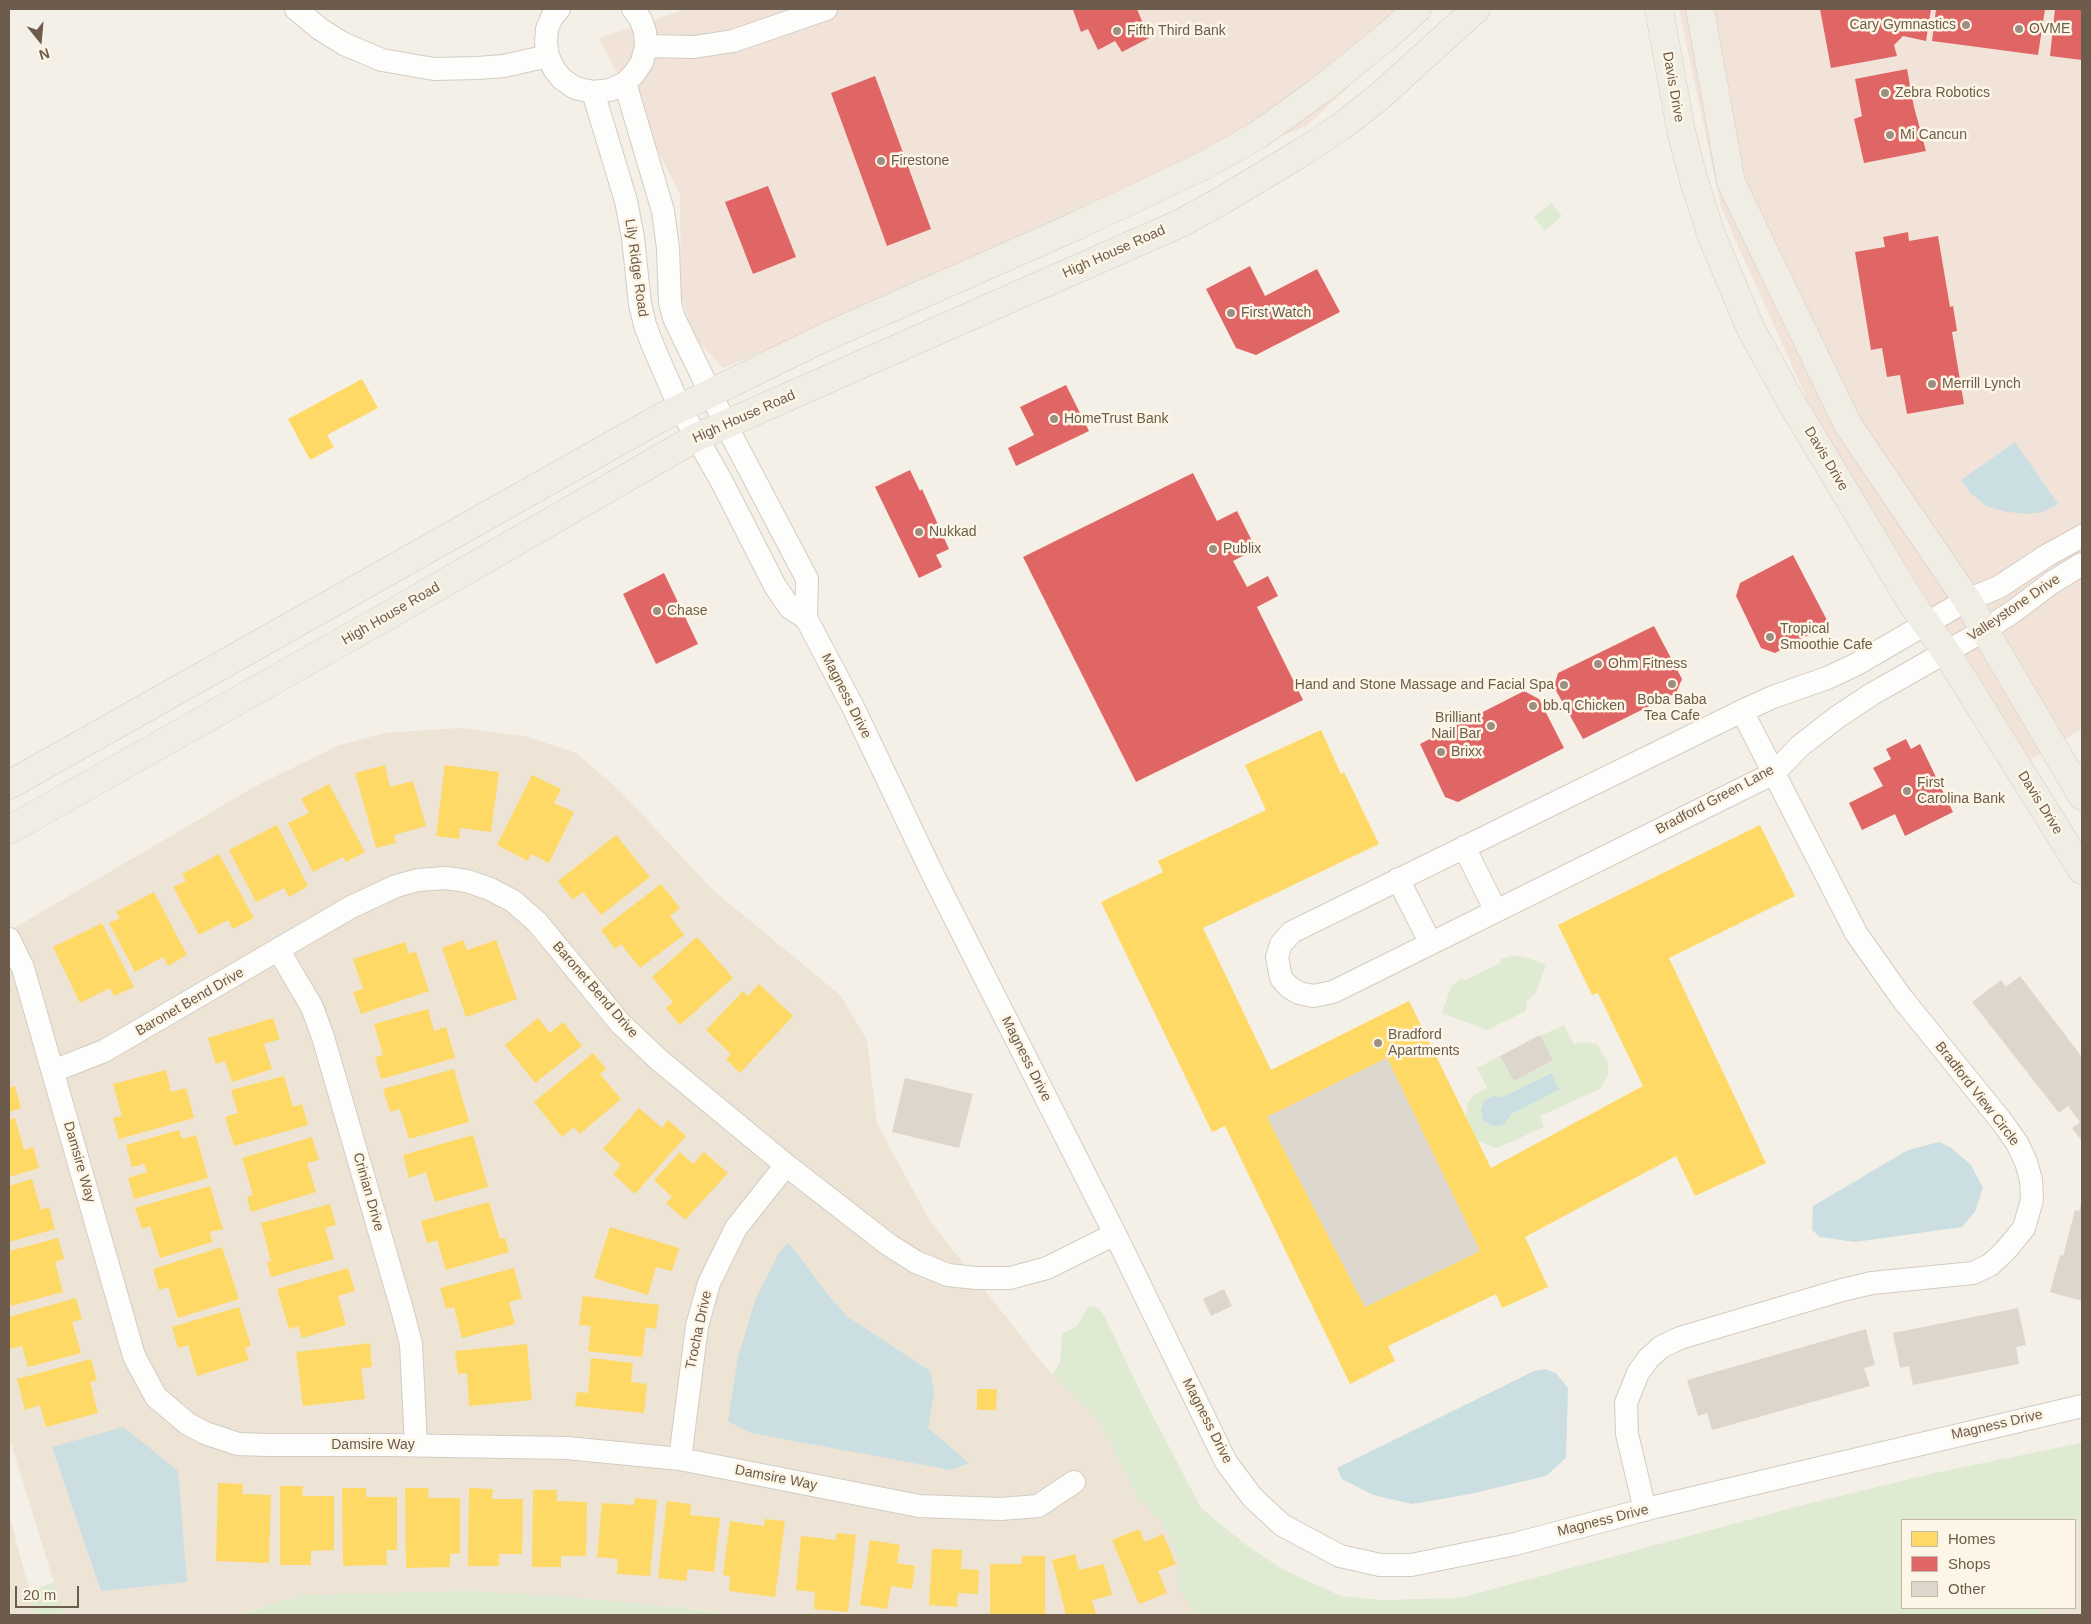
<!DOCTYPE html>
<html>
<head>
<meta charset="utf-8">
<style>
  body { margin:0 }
  #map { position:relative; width:2091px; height:1624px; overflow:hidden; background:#f4f0e7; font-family:Arial,sans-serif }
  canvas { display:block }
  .frame { position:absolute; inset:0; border:10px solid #6d5b4b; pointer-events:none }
  .legend { position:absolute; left:1901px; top:1519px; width:175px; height:90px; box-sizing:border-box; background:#fdf6e7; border:1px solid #c3b8a9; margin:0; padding:6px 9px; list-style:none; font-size:15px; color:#6d5b4b }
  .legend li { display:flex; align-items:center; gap:10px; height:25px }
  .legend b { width:25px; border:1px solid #c3b8a9 }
  .north { position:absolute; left:15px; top:15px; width:50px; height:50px; -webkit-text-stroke:4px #fdf6e7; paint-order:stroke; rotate:163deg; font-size:14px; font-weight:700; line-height:20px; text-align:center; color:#6d5b4b }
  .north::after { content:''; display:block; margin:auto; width:18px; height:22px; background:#6d5b4b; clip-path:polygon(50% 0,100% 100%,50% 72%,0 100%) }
  .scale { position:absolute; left:15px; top:1586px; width:64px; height:22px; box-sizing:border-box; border:2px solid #6d5b4b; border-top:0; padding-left:6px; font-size:15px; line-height:18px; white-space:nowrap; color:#6d5b4b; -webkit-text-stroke:4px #fdf6e7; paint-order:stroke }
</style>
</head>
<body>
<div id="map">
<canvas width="2091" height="1624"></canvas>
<div class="frame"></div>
<ul class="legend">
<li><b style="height:14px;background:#ffd966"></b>Homes</li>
<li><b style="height:14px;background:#e06666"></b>Shops</li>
<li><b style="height:14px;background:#ddd6cd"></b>Other</li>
</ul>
<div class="north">N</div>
<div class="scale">20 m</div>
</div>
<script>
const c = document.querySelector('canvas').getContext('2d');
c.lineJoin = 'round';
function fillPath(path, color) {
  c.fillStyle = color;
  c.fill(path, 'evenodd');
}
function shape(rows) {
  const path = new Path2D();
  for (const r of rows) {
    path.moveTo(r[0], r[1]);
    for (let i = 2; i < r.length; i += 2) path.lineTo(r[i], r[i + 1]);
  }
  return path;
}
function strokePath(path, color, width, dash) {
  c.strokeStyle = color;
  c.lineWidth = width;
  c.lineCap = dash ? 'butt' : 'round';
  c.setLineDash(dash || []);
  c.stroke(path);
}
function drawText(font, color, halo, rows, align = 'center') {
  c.font = font + ' Arial,sans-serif';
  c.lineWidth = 5;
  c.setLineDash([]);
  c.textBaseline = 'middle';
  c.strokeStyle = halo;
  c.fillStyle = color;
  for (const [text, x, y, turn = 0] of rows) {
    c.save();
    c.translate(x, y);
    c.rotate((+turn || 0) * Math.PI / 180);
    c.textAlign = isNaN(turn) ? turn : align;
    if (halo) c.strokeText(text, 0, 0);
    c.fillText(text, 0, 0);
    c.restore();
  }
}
fillPath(shape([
  [460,728,525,736,576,753,619,790,713,890,840,995,867,1040,877,1124,930,1221,1052,1375,1099,1422,1137,1496,1164,1525,1179,1564,1177,1583,1196,1615,728,1615,687,1608,569,1597,465,1591,305,1595,236,1615,64,1615,9,1437,9,931,256,786,337,746,384,733],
  [9,1514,36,1615,9,1615],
  [2082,1523,2082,1615,2039,1615,2046,1608,2075,1608,2075,1527]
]), '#ede4d5');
fillPath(shape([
  [688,9,1434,9,1306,126,723,368,695,339,681,296,680,194,599,38],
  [1679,9,2082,9,2082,729,2028,761,1819,426,1721,207]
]), '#f1e3d8');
fillPath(shape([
  [1551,203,1562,216,1545,231,1534,217],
  [1512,956,1524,957,1546,964,1536,993,1526,1002,1526,1011,1487,1030,1442,1013,1451,987,1460,979,1466,980,1500,963,1501,959],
  [1564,1025,1574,1044,1586,1042,1598,1045,1607,1061,1609,1074,1600,1089,1540,1116,1544,1127,1513,1141,1496,1148,1478,1141,1466,1117,1468,1102,1474,1095,1487,1088,1477,1068,1500,1056,1515,1080,1553,1060,1540,1036],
  [1089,1306,1098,1308,1104,1315,1143,1397,1201,1508,1245,1544,1284,1570,1341,1596,1383,1600,1460,1598,1803,1505,1939,1472,2082,1443,2082,1523,2075,1527,2075,1520,1902,1520,1902,1608,2046,1608,2039,1615,1196,1615,1176,1583,1179,1564,1164,1525,1137,1496,1099,1422,1052,1375,1060,1363,1062,1334,1077,1326],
  [54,1582,64,1615,36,1615,29,1591],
  [465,1591,569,1597,687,1608,728,1615,236,1615,305,1595]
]), '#dfead3');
fillPath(shape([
  [2015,442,2058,504,2043,512,2028,514,2008,512,1988,507,1970,493,1961,480],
  [1552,1073,1555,1082,1560,1089,1511,1114,1505,1123,1500,1126,1492,1126,1483,1120,1481,1109,1485,1100,1494,1096,1503,1097],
  [1939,1142,1950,1147,1971,1165,1983,1188,1975,1212,1962,1227,1855,1242,1820,1237,1812,1230,1813,1206,1908,1150],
  [789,1243,827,1294,848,1317,930,1371,934,1392,928,1428,969,1463,951,1470,751,1433,728,1421,738,1357,756,1298,780,1251],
  [1545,1369,1556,1373,1568,1388,1566,1458,1546,1476,1470,1494,1412,1504,1373,1495,1342,1479,1337,1468,1534,1371],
  [123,1427,178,1471,187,1582,101,1591,52,1447]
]), '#cbdee2');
fillPath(shape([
  [362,379,378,408,327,435,334,447,310,460,288,419],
  [1321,730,1341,774,1344,772,1379,844,1203,928,1271,1070,1409,1001,1491,1168,1643,1086,1598,993,1592,995,1558,925,1760,825,1795,896,1669,958,1766,1163,1695,1196,1676,1156,1525,1237,1548,1287,1502,1308,1496,1294,1388,1346,1395,1361,1350,1384,1225,1126,1212,1132,1101,902,1163,872,1158,861,1266,810,1245,765],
  [1387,1058,1480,1251,1365,1307,1267,1117],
  [385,765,390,787,413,781,426,826,394,835,396,843,376,848,355,773],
  [445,765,499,772,491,832,460,828,459,839,436,836],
  [532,775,561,789,554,803,574,812,549,863,531,854,528,861,497,845],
  [329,784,365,852,346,862,343,857,313,872,288,823,309,813,301,799],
  [277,825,308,886,289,897,284,888,256,902,229,850],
  [616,835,650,877,601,915,583,892,573,900,558,881],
  [219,854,254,918,233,929,228,920,199,935,173,887,186,881,182,874],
  [661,884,680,908,670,916,684,935,640,968,621,944,615,949,601,930],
  [154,892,187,955,168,966,163,957,135,972,109,923,120,918,116,912],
  [102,923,134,987,114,996,110,988,80,1003,53,947],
  [697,937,733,978,680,1025,666,1008,673,1002,652,977],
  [463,940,467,950,496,940,517,999,466,1017,442,948],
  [405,942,409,954,416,952,429,991,361,1014,353,992,363,989,353,959],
  [759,984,793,1016,740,1073,726,1059,731,1054,706,1030,743,991,748,996],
  [428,1009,434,1031,446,1027,455,1058,381,1079,375,1057,383,1055,374,1024],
  [273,1018,280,1039,264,1044,272,1069,232,1082,225,1061,216,1064,208,1038],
  [538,1018,550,1033,563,1022,582,1046,535,1083,505,1045],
  [593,1053,606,1069,600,1074,621,1099,580,1134,574,1127,562,1137,534,1102],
  [454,1069,469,1122,409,1139,400,1109,390,1112,383,1089],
  [166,1070,171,1092,186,1088,194,1118,119,1139,113,1118,122,1116,113,1084],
  [284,1076,293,1107,302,1104,308,1125,234,1146,225,1117,238,1113,231,1090],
  [15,1086,21,1108,9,1112,9,1088],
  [639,1108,662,1128,668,1120,686,1136,635,1194,613,1174,621,1165,603,1149],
  [15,1118,24,1150,33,1147,39,1168,9,1177,9,1120],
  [179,1130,182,1139,196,1135,208,1178,134,1199,128,1178,147,1172,144,1164,132,1167,126,1145],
  [473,1135,488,1187,435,1202,426,1172,409,1178,403,1155],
  [312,1137,319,1160,307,1163,316,1192,251,1212,247,1197,253,1195,242,1158],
  [680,1152,693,1164,704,1152,728,1173,685,1220,666,1203,672,1197,654,1180],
  [32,1179,41,1210,49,1207,55,1229,9,1242,9,1186],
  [210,1186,223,1229,210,1232,212,1242,160,1258,150,1226,142,1229,135,1208],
  [489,1202,500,1239,505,1238,509,1252,446,1270,437,1240,427,1243,421,1221],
  [330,1204,336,1225,325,1228,334,1259,271,1277,267,1262,271,1261,261,1223],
  [610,1227,679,1248,672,1271,656,1267,648,1295,594,1278],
  [58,1238,64,1259,55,1262,63,1292,11,1306,9,1297,9,1251],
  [222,1247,239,1299,178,1318,168,1287,159,1290,153,1269],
  [348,1268,355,1291,338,1296,346,1325,302,1338,298,1326,289,1329,277,1289],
  [514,1268,522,1299,509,1302,515,1324,462,1338,454,1307,446,1309,440,1288],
  [583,1296,659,1305,656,1329,646,1327,642,1357,588,1351,591,1326,579,1325],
  [76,1298,82,1319,72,1322,81,1353,28,1367,22,1346,9,1349,9,1317],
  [239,1307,251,1346,245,1348,249,1360,197,1376,188,1345,178,1348,172,1327],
  [370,1343,372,1367,361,1368,365,1399,303,1406,296,1352],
  [527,1344,532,1400,469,1406,467,1373,458,1374,455,1351],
  [591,1358,633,1363,631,1382,647,1384,644,1413,575,1406,577,1392,588,1393],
  [91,1359,97,1380,90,1382,98,1413,46,1427,40,1405,25,1410,17,1379],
  [977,1389,997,1389,996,1410,977,1410],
  [218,1483,243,1484,242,1494,271,1495,269,1563,216,1561],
  [280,1486,303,1486,302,1496,334,1496,334,1550,311,1551,311,1565,280,1565],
  [342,1488,366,1488,366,1497,397,1497,397,1550,386,1550,387,1565,343,1566],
  [405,1488,428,1488,429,1498,460,1498,460,1553,450,1554,450,1567,406,1568],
  [469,1488,493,1489,492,1499,523,1499,522,1554,499,1554,499,1566,468,1566],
  [533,1490,557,1490,557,1501,587,1502,586,1556,561,1556,561,1567,532,1567],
  [635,1498,657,1500,650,1576,617,1574,618,1559,597,1557,602,1503,634,1505],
  [667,1501,691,1504,690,1515,720,1518,714,1572,688,1569,686,1581,658,1578],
  [765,1519,785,1521,775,1597,729,1591,730,1576,723,1575,730,1521,764,1526],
  [1139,1529,1145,1542,1163,1534,1176,1564,1158,1571,1167,1593,1139,1604,1112,1540],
  [837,1533,856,1535,848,1612,814,1609,815,1592,796,1590,801,1536,836,1540],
  [870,1540,900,1545,897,1563,915,1566,912,1589,891,1586,887,1609,860,1605],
  [932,1549,962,1550,961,1569,979,1570,978,1594,958,1593,957,1607,929,1605],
  [1075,1554,1079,1570,1104,1564,1112,1595,1092,1600,1096,1615,1066,1615,1052,1560],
  [1022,1556,1045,1556,1045,1615,990,1615,990,1564,1022,1564]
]), '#ffd966');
fillPath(shape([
  [1075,9,1137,9,1149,38,1122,52,1115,41,1098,50,1088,29,1081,32,1073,10],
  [1820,9,1931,9,1926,41,1903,36,1894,45,1897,56,1831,68],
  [1936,9,2045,9,2038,55,1932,41],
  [2055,9,2082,9,2082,60,2050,56],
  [1907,69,1914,107,1926,151,1864,163,1854,119,1862,116,1855,79],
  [875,76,931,229,887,246,831,93],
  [768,186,796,257,753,274,725,202],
  [1908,232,1909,241,1938,236,1950,307,1953,306,1957,331,1952,332,1964,404,1907,414,1900,375,1887,377,1882,348,1871,350,1855,252,1885,247,1883,237],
  [1250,266,1265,296,1317,269,1340,312,1256,355,1236,348,1206,289],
  [1066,385,1089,431,1016,466,1008,448,1034,435,1020,407],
  [910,470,920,491,922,489,949,549,936,555,942,567,919,578,875,487],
  [1193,473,1217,521,1237,511,1256,549,1233,561,1247,587,1268,576,1278,596,1257,607,1303,700,1136,782,1023,557],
  [1793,555,1829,624,1775,653,1761,648,1736,596,1740,583],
  [664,573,698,644,656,664,623,594],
  [1654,626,1682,679,1676,693,1583,739,1554,687,1558,673],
  [1524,691,1539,699,1564,748,1458,802,1445,797,1420,744],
  [1906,739,1911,749,1920,744,1953,812,1905,836,1895,814,1862,830,1849,803,1883,786,1873,768,1891,759,1886,749]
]), '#e06666');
fillPath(shape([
  [2020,976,2082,1057,2082,1141,2072,1128,2080,1122,2068,1106,2059,1113,1972,1002,2001,980,2006,987],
  [1540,1035,1553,1060,1514,1081,1500,1056],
  [1387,1058,1480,1251,1365,1307,1267,1117],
  [905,1078,973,1094,959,1148,892,1132],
  [2082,1202,2082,1301,2050,1292,2060,1255,2063,1256,2075,1210,2079,1211],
  [1224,1289,1232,1306,1211,1316,1203,1299],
  [2018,1308,2026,1345,2016,1347,2019,1364,1913,1385,1909,1366,1900,1368,1893,1333],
  [1866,1329,1875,1365,1864,1368,1870,1386,1712,1430,1707,1413,1698,1416,1687,1380]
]), '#ddd6cd');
const minor = shape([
  [296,9,320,29,344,44,382,60,434,69,477,68,504,66,548,56],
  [559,9,552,17,547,29,546,43,548,56,554,69,562,79,575,88,593,92,610,90,625,83,634,74,642,62,646,46,645,32,641,20,633,9],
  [646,46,694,47,733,41,826,9],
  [625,83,663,211,668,248,670,303,674,318,726,425,807,579,806,618,854,709,934,877,1115,1234,1226,1462,1252,1497,1282,1525,1340,1556,1380,1565,1411,1565,1515,1544,1655,1507,2082,1406],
  [593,92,626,201,633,238,640,304,645,325,653,346,680,408,722,482,775,586,790,608,806,618],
  [2082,536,2046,556,1999,587,1967,600,1855,665,1827,678,1773,697,1742,711,1292,932,1281,944,1277,957,1281,978,1289,987,1299,993,1313,996,1333,992,1774,773,1800,746,1836,718,1872,694,1985,630,2014,611,2051,583,2082,564],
  [1464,847,1496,911],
  [1398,879,1430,942],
  [9,939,23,968,134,1356,156,1397,188,1424,205,1433,238,1444,266,1445,386,1445,567,1448,680,1459,919,1506,1000,1509,1038,1506,1074,1482],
  [279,951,312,1007,323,1037,403,1313,411,1344,416,1445],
  [53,1071,104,1051,351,907,396,886,418,880,446,878,467,881,490,889,513,901,537,922,620,1023,659,1060,786,1165,889,1245,916,1262,948,1275,976,1278,1010,1278,1047,1268,1115,1234],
  [680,1459,697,1326,709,1283,736,1228,786,1165],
  [1645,1510,1627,1434,1626,1403,1638,1373,1648,1359,1661,1347,1680,1338,1842,1290,1872,1283,1973,1273,1990,1265,2005,1251,2024,1228,2032,1200,2031,1180,2026,1162,2017,1143,2003,1123,1901,997,1856,933,1742,711]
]);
const primary = shape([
  [1659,9,1681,131,1694,181,1712,237,1751,329,1787,395,1911,602,1946,652,2082,870],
  [1700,9,1731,182,1848,425,1967,600,2082,796],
  [9,785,662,417,821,339,1076,226,1205,165,1258,135,1319,91,1385,38,1417,9],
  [9,830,382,619,697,437,1181,223,1221,201,1304,151,1342,126,1380,96,1476,9]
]);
strokePath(minor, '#d2ccc4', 24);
strokePath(primary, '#d3ccc5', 29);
strokePath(minor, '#fdfdfb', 22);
strokePath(primary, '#f0ede4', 28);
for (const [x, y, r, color] of [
  [1966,25,5,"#9c8f82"],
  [2019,29,5,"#9c8f82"],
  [1117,31,5,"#9c8f82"],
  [1885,93,5,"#9c8f82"],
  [1890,135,5,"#9c8f82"],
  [881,161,5,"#9c8f82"],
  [1231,313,5,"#9c8f82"],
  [1932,384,5,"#9c8f82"],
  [1054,419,5,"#9c8f82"],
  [919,532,5,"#9c8f82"],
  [1213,549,5,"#9c8f82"],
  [657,611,5,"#9c8f82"],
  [1770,637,5,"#9c8f82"],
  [1598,664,5,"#9c8f82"],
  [1672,684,5,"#9c8f82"],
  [1564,685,5,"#9c8f82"],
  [1533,706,5,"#9c8f82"],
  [1491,726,5,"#9c8f82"],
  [1441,752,5,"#9c8f82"],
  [1907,791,5,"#9c8f82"],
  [1378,1043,5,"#9c8f82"]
]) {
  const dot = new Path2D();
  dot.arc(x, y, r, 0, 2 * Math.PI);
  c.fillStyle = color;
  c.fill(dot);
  strokePath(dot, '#fdf6e7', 2);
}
drawText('14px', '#6d5b4b', '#fdf6e7', [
  ["Cary Gymnastics",1956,25,"right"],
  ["OVME",2029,29],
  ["Fifth Third Bank",1127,31],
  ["Zebra Robotics",1895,93],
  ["Mi Cancun",1900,135],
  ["Firestone",891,161],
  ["First Watch",1241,313],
  ["Merrill Lynch",1942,384],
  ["HomeTrust Bank",1064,419],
  ["Nukkad",929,532],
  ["Publix",1223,549],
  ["Chase",667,611],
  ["Tropical",1780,629],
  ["Smoothie Cafe",1780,645],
  ["Ohm Fitness",1608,664],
  ["Hand and Stone Massage and Facial Spa",1554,685,"right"],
  ["Boba Baba",1672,700,"center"],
  ["Tea Cafe",1672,716,"center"],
  ["bb.q Chicken",1543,706],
  ["Brilliant",1481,718,"right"],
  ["Nail Bar",1481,734,"right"],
  ["Brixx",1451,752],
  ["First",1917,783],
  ["Carolina Bank",1917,799],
  ["Bradford",1388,1035],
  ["Apartments",1388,1051]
], 'left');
drawText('14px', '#6d5b4b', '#fdf6e7', [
  ["Davis Drive",1673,87,80],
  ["High House Road",1114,252,-24],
  ["Lily Ridge Road",636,268,82],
  ["High House Road",744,417,-24],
  ["Davis Drive",1826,459,59],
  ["Valleystone Drive",2014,608,-34],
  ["High House Road",391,614,-30],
  ["Magness Drive",846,696,63],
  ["Bradford Green Lane",1715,800,-28],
  ["Davis Drive",2040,803,58],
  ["Baronet Bend Drive",595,990,49],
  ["Baronet Bend Drive",190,1002,-30],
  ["Magness Drive",1026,1059,63],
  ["Bradford View Circle",1977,1094,52],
  ["Damsire Way",79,1162,74],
  ["Crinian Drive",368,1192,74],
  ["Trocha Drive",699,1330,-78],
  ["Magness Drive",1207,1421,63],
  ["Magness Drive",1997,1425,-13],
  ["Damsire Way",373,1445],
  ["Damsire Way",776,1478,11],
  ["Magness Drive",1603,1521,-14]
]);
</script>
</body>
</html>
